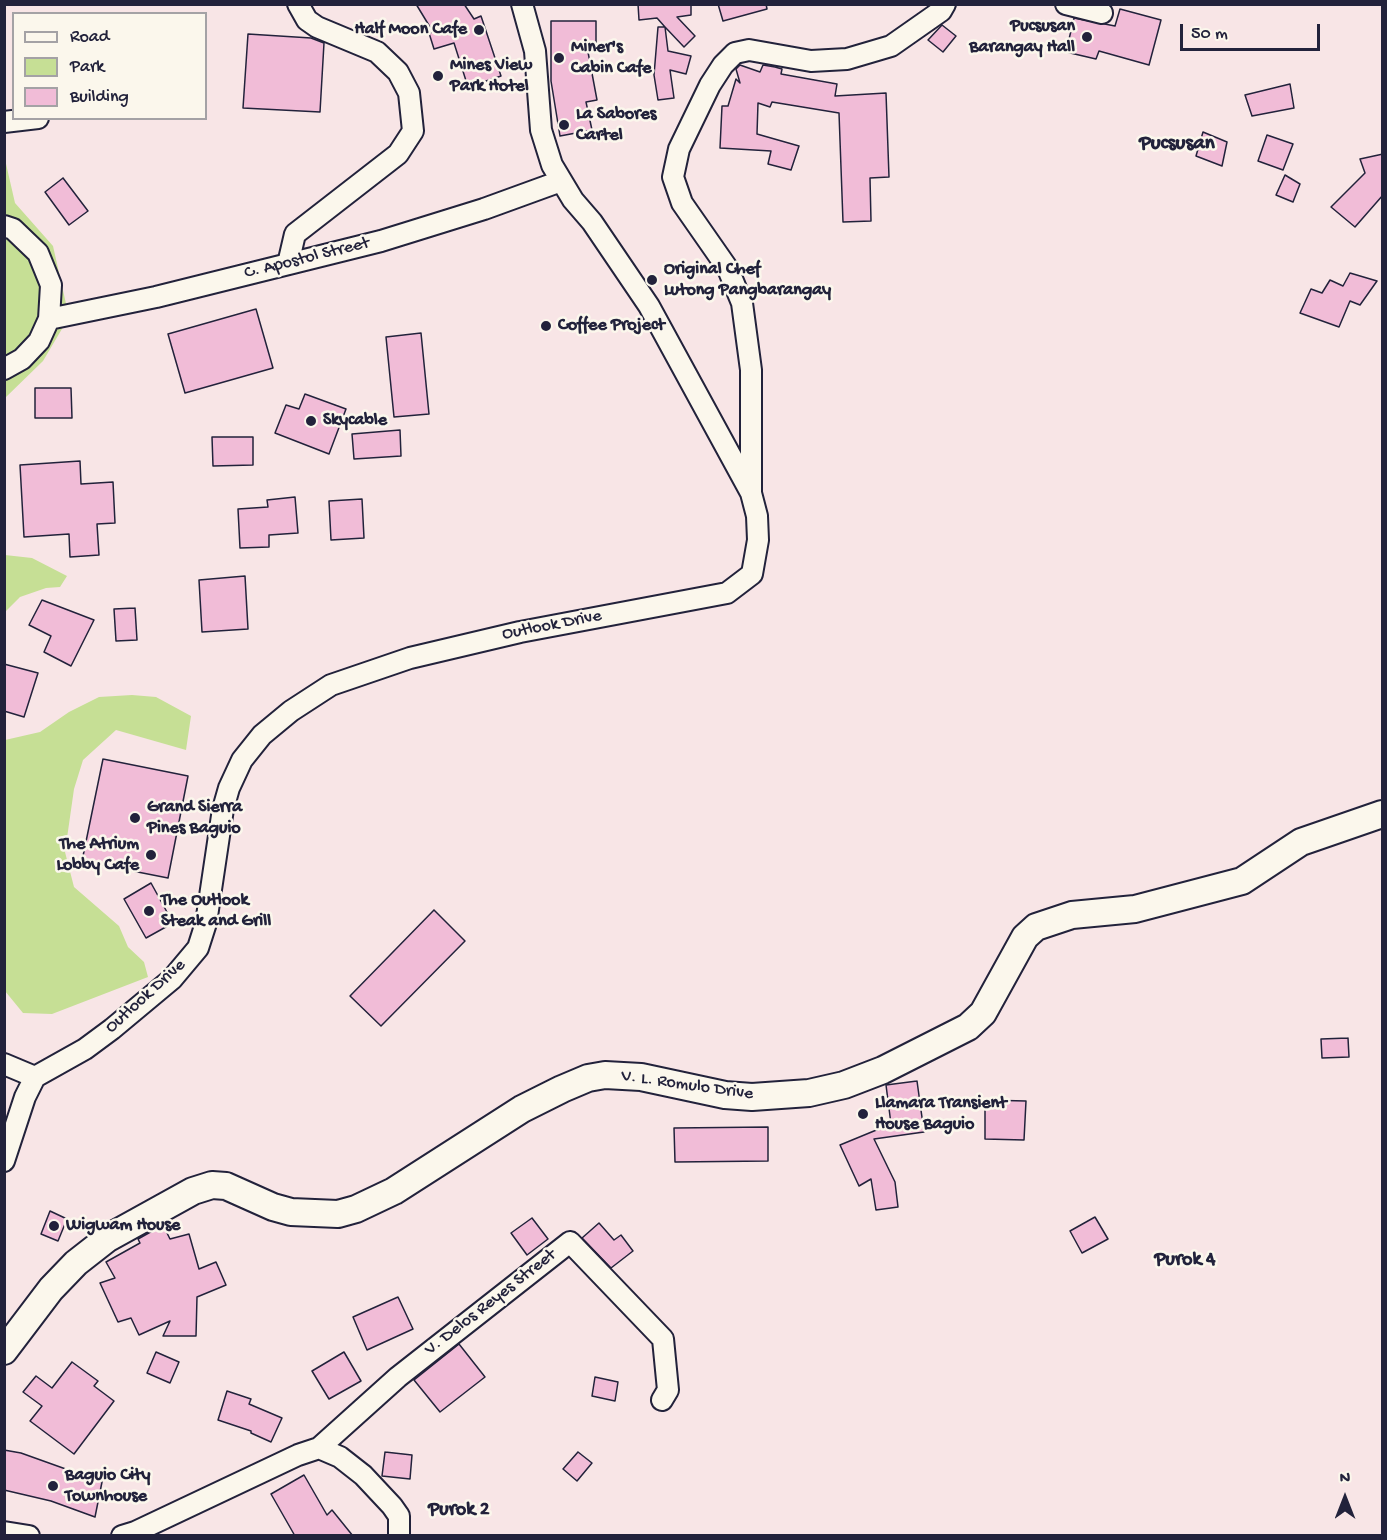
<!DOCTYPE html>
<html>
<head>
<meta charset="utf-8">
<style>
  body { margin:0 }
  #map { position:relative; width:1387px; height:1540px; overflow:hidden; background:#f8e5e6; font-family:"Gochi Hand",sans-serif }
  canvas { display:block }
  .frame { position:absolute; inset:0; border:6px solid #22223b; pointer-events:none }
  .legend { position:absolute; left:12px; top:12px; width:195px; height:108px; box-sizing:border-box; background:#fbf7ec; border:2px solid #a4a2a5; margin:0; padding:8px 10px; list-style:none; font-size:18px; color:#22223b }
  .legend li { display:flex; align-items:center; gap:12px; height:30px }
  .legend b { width:30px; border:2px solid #a4a2a5 }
  .north { position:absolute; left:1315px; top:1468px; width:60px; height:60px; -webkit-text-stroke:4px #fbf7ec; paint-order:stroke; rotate:0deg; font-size:16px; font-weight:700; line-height:24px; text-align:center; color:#22223b }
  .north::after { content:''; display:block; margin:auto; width:21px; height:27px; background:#22223b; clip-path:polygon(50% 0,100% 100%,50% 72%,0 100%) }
  .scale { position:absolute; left:1180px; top:24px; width:140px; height:27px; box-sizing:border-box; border:3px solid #22223b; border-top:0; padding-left:8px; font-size:18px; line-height:21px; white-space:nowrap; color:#22223b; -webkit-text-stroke:4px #fbf7ec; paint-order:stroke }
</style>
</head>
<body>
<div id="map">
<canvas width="1387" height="1540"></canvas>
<div class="frame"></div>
<ul class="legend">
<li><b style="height:8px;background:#fbf7ec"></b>Road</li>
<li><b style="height:16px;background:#c6df95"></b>Park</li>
<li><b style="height:16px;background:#f1bcd7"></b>Building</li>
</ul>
<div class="north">N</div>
<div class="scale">50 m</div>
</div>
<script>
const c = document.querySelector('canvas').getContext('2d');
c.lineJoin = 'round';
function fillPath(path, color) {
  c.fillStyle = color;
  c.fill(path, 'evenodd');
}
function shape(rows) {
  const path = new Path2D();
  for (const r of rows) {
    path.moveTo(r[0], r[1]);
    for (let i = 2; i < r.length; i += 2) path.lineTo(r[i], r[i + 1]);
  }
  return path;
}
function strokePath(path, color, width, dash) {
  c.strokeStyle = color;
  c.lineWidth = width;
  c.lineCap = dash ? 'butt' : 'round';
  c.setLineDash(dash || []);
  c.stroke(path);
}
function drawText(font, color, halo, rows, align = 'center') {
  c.font = font + ' "Gochi Hand",sans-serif';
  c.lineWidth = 5;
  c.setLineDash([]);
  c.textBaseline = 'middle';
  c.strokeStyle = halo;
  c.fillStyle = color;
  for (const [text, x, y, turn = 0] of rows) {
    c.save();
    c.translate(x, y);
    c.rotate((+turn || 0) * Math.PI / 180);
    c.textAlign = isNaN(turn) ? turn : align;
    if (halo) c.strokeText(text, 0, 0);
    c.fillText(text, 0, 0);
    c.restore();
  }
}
fillPath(shape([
  [4,155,15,203,53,246,69,317,43,361,5,398],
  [5,555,32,558,67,576,60,587,46,588,20,597,5,612],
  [132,695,156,697,191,716,186,750,116,730,83,760,74,789,65,852,74,887,119,926,128,947,144,962,148,977,52,1014,23,1013,5,991,5,740,40,732,69,712,99,697]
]), '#c6df95');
const building = shape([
  [416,4,464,4,474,19,481,16,501,76,468,87,454,43,434,49,429,33,433,32,416,4],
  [638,4,691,4,691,15,677,17,695,36,684,47,665,27,668,51,691,56,686,74,670,70,674,98,658,100,654,75,658,27,665,27,657,18,639,20,638,4],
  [718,4,766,4,767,9,723,21,718,4],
  [1120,9,1161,20,1149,65,1099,51,1096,59,1066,52,1074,18,1115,26,1120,9],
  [551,21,596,21,596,52,588,52,597,100,586,102,592,130,560,136,551,81,551,21],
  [942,25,956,36,943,52,928,40,942,25],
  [248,34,311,38,324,43,320,112,243,108,248,34],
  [740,65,760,72,763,65,775,67,782,69,781,74,837,84,835,96,886,93,889,177,870,178,871,221,843,222,839,113,772,102,770,107,758,103,757,134,799,146,791,170,768,164,771,151,720,148,722,106,728,106,736,79,740,83,736,69,740,65],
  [1290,84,1294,108,1252,116,1245,95,1290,84],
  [1203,132,1227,142,1222,166,1196,156,1203,132],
  [1267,135,1293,144,1283,170,1258,161,1267,135],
  [1383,154,1383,195,1355,227,1331,207,1365,173,1360,159,1383,154],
  [1285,175,1300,184,1293,202,1276,195,1285,175],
  [63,178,88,211,69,225,45,192,63,178],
  [1350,273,1377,281,1360,305,1350,301,1339,327,1300,313,1311,289,1322,293,1330,280,1343,286,1350,273],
  [256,309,273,368,185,393,168,334,256,309],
  [421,333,429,414,394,417,386,337,421,333],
  [35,388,71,388,72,418,35,418,35,388],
  [305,394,346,409,329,454,275,433,286,405,299,409,305,394],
  [400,430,401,456,354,459,352,434,400,430],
  [212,437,253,437,253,465,213,466,212,437],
  [80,461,81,484,113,482,115,523,97,524,99,555,70,557,69,534,24,537,20,465,80,461],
  [295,497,298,533,269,535,269,547,240,548,238,509,268,507,267,500,295,497],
  [362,499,364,538,331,540,329,501,362,499],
  [245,576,248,629,202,632,199,580,245,576],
  [42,600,94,620,71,666,44,652,51,636,29,625,42,600],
  [135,608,137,640,116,641,114,609,135,608],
  [4,664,38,673,24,717,4,711,4,664],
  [103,759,188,776,168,878,82,861,103,759],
  [151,883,173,923,146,938,124,899,151,883],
  [434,910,465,941,381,1026,350,996,434,910],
  [1348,1038,1349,1057,1322,1058,1321,1039,1348,1038],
  [917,1081,924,1132,874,1139,895,1182,898,1207,876,1210,871,1179,859,1186,840,1145,891,1124,886,1085,917,1081],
  [985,1100,1026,1101,1024,1140,985,1139,985,1100],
  [768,1127,768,1161,675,1162,674,1128,768,1127],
  [50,1211,67,1219,58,1241,41,1234,50,1211],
  [1095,1217,1108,1239,1082,1253,1070,1231,1095,1217],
  [532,1218,548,1239,527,1255,511,1233,532,1218],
  [599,1223,614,1240,621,1235,633,1251,611,1268,582,1238,599,1223],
  [163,1225,170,1239,189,1234,199,1269,216,1262,226,1285,197,1297,196,1336,163,1336,170,1321,139,1335,131,1318,118,1322,100,1283,115,1278,106,1262,140,1243,138,1239,163,1225],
  [398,1297,413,1329,367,1350,353,1317,398,1297],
  [459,1344,485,1377,440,1412,414,1380,459,1344],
  [156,1352,179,1362,170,1383,147,1373,156,1352],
  [344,1352,361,1381,329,1399,312,1371,344,1352],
  [72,1362,98,1381,94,1386,114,1401,74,1454,30,1421,42,1406,23,1392,36,1376,52,1388,72,1362],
  [595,1377,618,1382,615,1401,592,1396,595,1377],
  [227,1391,251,1399,249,1404,282,1418,271,1442,251,1433,251,1431,218,1420,227,1391],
  [4,1450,21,1453,102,1482,95,1517,51,1501,4,1490,4,1450],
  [385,1452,412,1455,410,1479,382,1476,385,1452],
  [578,1452,592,1463,577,1481,563,1469,578,1452],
  [304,1475,327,1515,332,1510,353,1536,295,1536,271,1494,304,1475]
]);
fillPath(building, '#f1bcd7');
strokePath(building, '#22223b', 1.5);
const minor = shape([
  [1066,4,1102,13],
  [4,122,38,118],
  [4,226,13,229,38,253,51,285,49,319,39,341,22,359,4,369],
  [288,264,295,234,398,154,413,131,409,93,398,72,377,52,317,27,307,20,298,4],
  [49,319,156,297,381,241,484,209,561,181],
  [751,491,751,370,742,303,728,269,682,203,673,177,679,149,710,85,723,65,735,53,749,50,811,61,847,59,891,46,941,11,945,4],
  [4,1064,35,1077],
  [4,1161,25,1097,35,1077,85,1049,112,1029,172,979,198,948,206,923,223,809,229,788,242,760,262,735,291,711,331,685,410,658,520,632,727,593,752,574,758,540,757,516,751,493,649,306,592,222,573,200,552,165,541,130,535,51,522,4],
  [319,1448,398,1377,570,1242,663,1339,668,1390,662,1400],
  [4,1532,29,1536],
  [122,1536,135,1532,298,1455,319,1448,340,1457,363,1475,392,1506,399,1516,399,1536]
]);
const major = shape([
  [4,1351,51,1289,76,1263,108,1238,193,1191,212,1185,226,1186,273,1207,291,1212,338,1214,356,1209,394,1191,522,1109,562,1089,588,1078,605,1075,641,1077,725,1095,752,1097,809,1093,844,1085,883,1070,968,1027,983,1013,1025,937,1036,927,1072,915,1135,909,1242,881,1301,842,1382,814]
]);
strokePath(minor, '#22223b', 24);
strokePath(major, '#22223b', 30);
strokePath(minor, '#fbf7ec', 20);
strokePath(major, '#fbf7ec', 26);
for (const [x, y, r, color] of [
  [479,30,6,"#22223b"],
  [1087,37,6,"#22223b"],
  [559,58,6,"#22223b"],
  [438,76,6,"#22223b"],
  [564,125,6,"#22223b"],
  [652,280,6,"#22223b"],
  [546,326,6,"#22223b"],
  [311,421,6,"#22223b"],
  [135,818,6,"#22223b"],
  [151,855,6,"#22223b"],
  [149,911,6,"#22223b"],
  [863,1114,6,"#22223b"],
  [54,1226,6,"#22223b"],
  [53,1486,6,"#22223b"]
]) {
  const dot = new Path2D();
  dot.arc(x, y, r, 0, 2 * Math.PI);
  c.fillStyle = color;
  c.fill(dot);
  strokePath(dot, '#fbf7ec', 2);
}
drawText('bold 18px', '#22223b', '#fbf7ec', [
  ["Pucsusan",1075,27,"right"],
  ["Barangay Hall",1075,48,"right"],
  ["Half Moon Cafe",467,30,"right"],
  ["Miner's",571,48],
  ["Cabin Cafe",571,69],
  ["Mines View",450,66],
  ["Park Hotel",450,87],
  ["La Sabores",576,115],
  ["Cartel",576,136],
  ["Original Chef",664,270],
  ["Lutong Pangbarangay",664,291],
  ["Coffee Project",558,326],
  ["Skycable",323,421],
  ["Grand Sierra",147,808],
  ["Pines Baguio",147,829],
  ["The Atrium",139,845,"right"],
  ["Lobby Cafe",139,866,"right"],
  ["The Outlook",161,901],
  ["Steak and Grill",161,922],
  ["Llamara Transient",875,1104],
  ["House Baguio",875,1125],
  ["Wigwam House",66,1226],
  ["Baguio City",65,1476],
  ["Townhouse",65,1497]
], 'left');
drawText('18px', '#22223b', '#fbf7ec', [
  ["C. Apostol Street",307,259,-14],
  ["Outlook Drive",552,626,-11],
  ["Outlook Drive",146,997,-42],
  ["V. L. Romulo Drive",687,1086,8],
  ["V. Delos Reyes Street",491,1303,-38]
]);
drawText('bold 20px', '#22223b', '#fbf7ec', [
  ["Purok 4",1185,1261],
  ["Purok 2",459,1511]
]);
drawText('bold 21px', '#22223b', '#fbf7ec', [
  ["Pucsusan",1177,145]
]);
</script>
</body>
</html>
